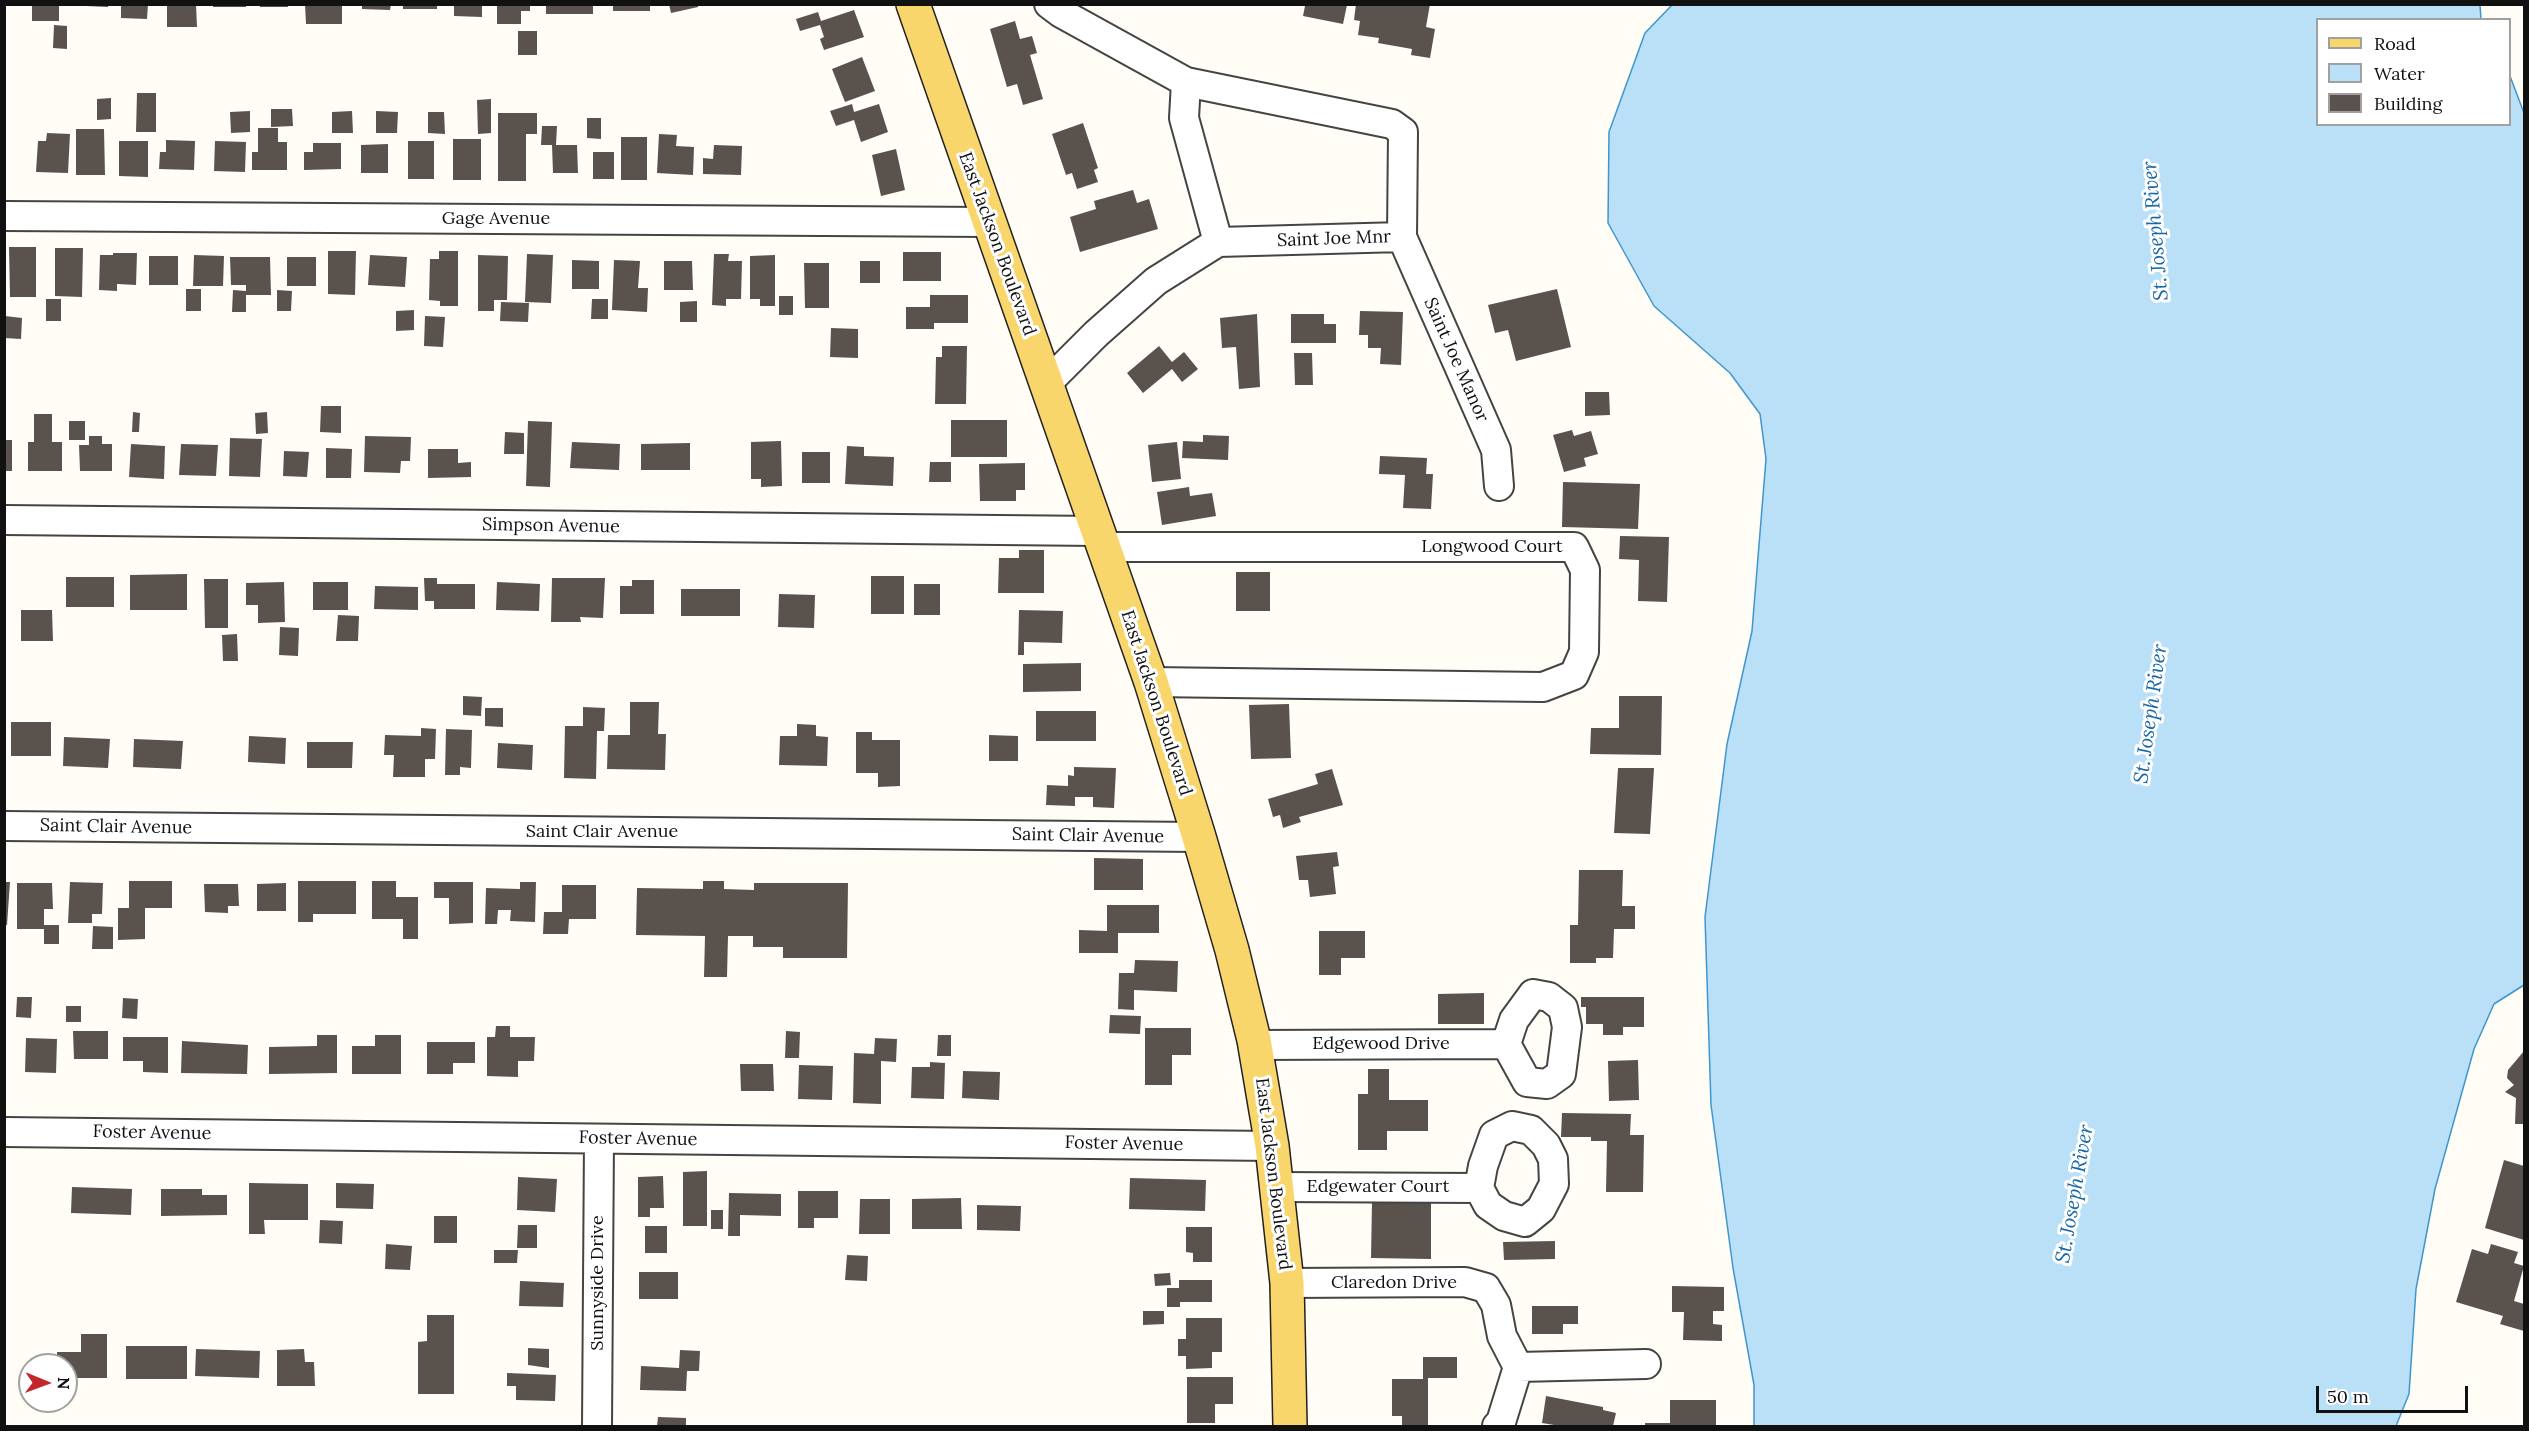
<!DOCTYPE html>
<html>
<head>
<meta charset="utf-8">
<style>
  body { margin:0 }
  #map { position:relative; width:2529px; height:1431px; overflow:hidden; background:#fffdf5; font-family:Lora,serif }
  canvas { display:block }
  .frame { position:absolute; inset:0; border:6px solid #111; pointer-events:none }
  .legend { position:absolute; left:2316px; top:18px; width:195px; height:108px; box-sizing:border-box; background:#fff; border:2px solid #a0a0a0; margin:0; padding:8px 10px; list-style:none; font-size:18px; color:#111 }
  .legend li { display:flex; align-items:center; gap:12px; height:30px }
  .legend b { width:30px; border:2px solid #a0a0a0 }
  .north { position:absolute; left:18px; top:1353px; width:60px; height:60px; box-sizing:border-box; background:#fff; border:2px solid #a0a0a0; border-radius:50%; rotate:91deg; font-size:16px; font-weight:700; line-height:24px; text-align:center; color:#111 }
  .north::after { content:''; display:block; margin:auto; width:21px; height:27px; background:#c4262e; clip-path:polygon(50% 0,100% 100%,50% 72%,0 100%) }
  .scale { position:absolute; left:2316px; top:1386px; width:152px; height:27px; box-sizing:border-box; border:3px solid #111; border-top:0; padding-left:8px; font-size:18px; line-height:21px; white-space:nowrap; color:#111; -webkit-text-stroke:4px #fff; paint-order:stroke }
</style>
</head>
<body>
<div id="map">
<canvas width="2529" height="1431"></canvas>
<div class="frame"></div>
<ul class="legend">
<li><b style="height:8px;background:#f9d66b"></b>Road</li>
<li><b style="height:16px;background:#b9e0f7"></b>Water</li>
<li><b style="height:16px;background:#5a524d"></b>Building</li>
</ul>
<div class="north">N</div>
<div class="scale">50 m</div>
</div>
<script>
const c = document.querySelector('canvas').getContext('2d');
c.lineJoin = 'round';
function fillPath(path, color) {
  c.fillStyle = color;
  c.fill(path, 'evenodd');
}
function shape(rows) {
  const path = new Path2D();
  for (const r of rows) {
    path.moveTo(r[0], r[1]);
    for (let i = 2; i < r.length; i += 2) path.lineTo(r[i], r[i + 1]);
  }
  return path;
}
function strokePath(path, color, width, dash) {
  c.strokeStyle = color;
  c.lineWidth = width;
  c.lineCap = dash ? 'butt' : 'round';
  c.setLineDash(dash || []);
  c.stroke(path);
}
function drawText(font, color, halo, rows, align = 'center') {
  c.font = font + ' Lora,serif';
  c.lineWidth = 6;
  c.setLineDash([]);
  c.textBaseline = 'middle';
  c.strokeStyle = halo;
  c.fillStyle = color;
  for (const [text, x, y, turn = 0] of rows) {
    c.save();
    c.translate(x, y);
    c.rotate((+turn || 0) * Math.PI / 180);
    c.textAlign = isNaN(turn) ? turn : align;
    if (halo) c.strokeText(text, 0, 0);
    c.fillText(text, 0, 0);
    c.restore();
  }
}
const water = shape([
  [1672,5,2480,5,2481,19,2318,20,2318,124,2510,124,2510,76,2524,113,2524,985,2494,1004,2474,1049,2435,1189,2416,1289,2409,1394,2396,1426,1754,1426,1754,1385,1733,1268,1711,1105,1705,917,1727,744,1752,631,1766,459,1760,414,1730,373,1654,306,1608,223,1609,132,1645,33,1672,5]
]);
fillPath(water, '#b9e0f7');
strokePath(water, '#3f96cf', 1.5);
fillPath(shape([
  [32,4,59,4,59,21,32,21],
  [86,4,108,4,108,7,86,6],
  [121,4,148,4,147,19,121,18],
  [167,4,196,4,197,27,167,27],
  [213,4,246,4,246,7,213,7],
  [260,4,288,4,288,7,260,7],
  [305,4,342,4,342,24,306,24],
  [362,4,391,4,390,10,362,9],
  [403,4,437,4,437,9,403,9],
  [454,4,482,4,482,17,454,16],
  [497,4,530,4,530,11,521,11,521,24,497,24],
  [546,4,593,4,593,14,546,14],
  [613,4,650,4,650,11,613,11],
  [669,4,698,4,698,7,671,13],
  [1356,4,1430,4,1426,27,1435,29,1430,58,1411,55,1412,49,1378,43,1379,38,1358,35,1360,21,1354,20],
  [1300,6,1300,5,1347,5,1343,24,1303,16,1305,6],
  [854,10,864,37,824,50,820,39,824,37,820,25,800,31,796,19,818,12,821,21],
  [1015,21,1020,39,1032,36,1037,53,1030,55,1043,99,1023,105,1017,84,1007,87,990,29],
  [54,25,67,26,67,49,53,48],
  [518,31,537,31,537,55,518,55],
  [862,57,875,91,845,102,832,69],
  [137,93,156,93,156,132,136,132],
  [111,98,111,119,97,120,97,99],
  [491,99,491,133,478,134,477,100],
  [852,104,854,112,879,104,888,132,861,142,854,120,836,126,830,111],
  [271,109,292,109,293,126,271,127],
  [250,111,250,132,231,133,230,112],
  [352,111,353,133,332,133,332,112],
  [376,111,398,112,397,133,376,133],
  [428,112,444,112,445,134,428,133],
  [498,113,537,113,537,134,526,134,526,181,498,181],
  [587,118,601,118,601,139,587,138],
  [1083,123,1098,168,1094,170,1098,182,1077,189,1072,173,1066,175,1052,134],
  [542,126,557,126,556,145,577,145,578,173,553,173,552,145,541,145],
  [258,128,278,128,278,142,287,142,287,170,252,170,252,152,258,152],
  [76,129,104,129,105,175,76,175],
  [47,133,70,134,68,173,36,172,38,141,46,141],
  [659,134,677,135,676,146,694,147,693,175,657,173],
  [621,137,647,137,647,180,621,180],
  [453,139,481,139,481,180,453,180],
  [166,140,195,141,194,170,159,169,160,152,166,152],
  [119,141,148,141,148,177,119,176],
  [215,141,246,142,245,172,214,171],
  [408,141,434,141,434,179,408,179],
  [313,143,341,143,341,169,304,170,304,152,313,152],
  [388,144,388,173,361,173,361,145],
  [714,145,742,146,741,175,703,174,703,158,713,159],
  [896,149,905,190,881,196,872,155],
  [593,152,614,152,614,179,593,179],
  [1133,190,1137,203,1149,199,1158,229,1080,252,1070,217,1096,209,1094,201],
  [9,247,36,247,36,297,10,297],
  [55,248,83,248,82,297,55,296],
  [328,251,356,251,355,295,328,294],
  [439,251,458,251,458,306,440,306,440,301,429,300,430,259,439,259],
  [903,252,941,252,941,281,903,281],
  [113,253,137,253,136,285,117,284,117,291,99,290,100,255,113,255],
  [527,254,553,255,551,303,525,302],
  [714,254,729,254,728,261,742,261,741,299,726,299,726,306,712,305],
  [194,255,224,256,223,286,193,286],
  [370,255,407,257,405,287,368,285],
  [478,255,508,256,507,300,494,300,494,311,478,311],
  [775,255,775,306,760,306,760,299,750,299,750,256],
  [149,256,178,256,178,285,149,285],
  [230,257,270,257,271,295,246,295,246,312,232,312,233,290,246,291,246,285,231,285],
  [287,257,316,257,316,286,287,286],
  [572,260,599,261,599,289,572,289],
  [614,260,640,261,638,288,648,288,647,312,612,310],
  [664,261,692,261,693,290,664,290],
  [860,261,880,261,880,283,860,283],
  [804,263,829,263,829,308,805,308],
  [186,289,201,289,201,311,186,311],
  [1557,289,1571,347,1516,361,1508,330,1495,333,1488,305],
  [277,290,292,291,291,311,277,311],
  [930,295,968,295,968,323,934,323,934,329,906,329,906,307,930,307],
  [779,296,793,296,793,315,779,315],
  [46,299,61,299,61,321,46,321],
  [592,299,608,299,608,319,591,319],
  [697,301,697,322,680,322,680,302],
  [501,302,529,303,528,322,500,321],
  [414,310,414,330,396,331,396,311],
  [1360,311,1403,312,1401,365,1380,364,1381,348,1368,348,1368,335,1359,335],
  [1257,314,1260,387,1239,389,1236,347,1222,348,1220,318],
  [1291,314,1324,314,1324,324,1336,324,1336,343,1291,343],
  [5,316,22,318,21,339,4,338],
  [425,316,445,317,443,347,424,346],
  [831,328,858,329,858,358,830,357],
  [942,346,967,346,966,404,935,404,936,357,942,357],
  [1159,346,1172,362,1184,352,1198,369,1182,382,1172,369,1143,393,1127,373],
  [1294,353,1312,353,1313,385,1295,385],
  [1585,392,1609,392,1610,415,1585,416],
  [321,406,341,406,341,433,320,432],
  [133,412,140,413,139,432,132,432],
  [267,412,268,433,256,434,255,413],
  [34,414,52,414,52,442,62,442,62,471,28,471,28,442,34,442],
  [951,420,1007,420,1007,457,951,457],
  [69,421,85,421,85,440,69,440],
  [528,421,552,422,550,487,526,486],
  [1572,430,1574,436,1591,431,1598,454,1584,458,1586,466,1564,472,1553,435],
  [505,432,524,433,524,454,504,454],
  [1203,435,1229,436,1228,460,1182,458,1183,441,1203,442],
  [89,436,102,436,102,444,112,444,112,471,80,471,79,445,89,445],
  [365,436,411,437,410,461,401,461,400,473,364,472],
  [230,438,262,439,260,477,229,476],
  [4,440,12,440,12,471,4,471],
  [781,441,782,486,761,487,761,479,751,479,751,442],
  [572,442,620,444,619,470,570,468],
  [1177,442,1181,479,1152,482,1148,445],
  [690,443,690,470,641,470,641,444],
  [131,444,165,446,164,479,129,477],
  [181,444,218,445,216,476,179,475],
  [847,446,864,447,864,456,894,457,893,486,845,484],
  [326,448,352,449,351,478,326,478],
  [428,449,458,449,458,463,471,462,471,477,428,478],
  [284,451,309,452,307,477,283,476],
  [802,452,830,452,830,483,802,483],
  [1380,456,1427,458,1426,474,1433,474,1431,509,1403,508,1405,475,1379,474],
  [930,462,951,462,951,482,929,482],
  [1025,463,1025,490,1016,490,1016,501,980,501,979,464],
  [1563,482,1640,484,1638,529,1562,527],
  [1189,487,1190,496,1212,493,1216,516,1162,525,1157,492],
  [1620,536,1669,537,1667,602,1638,601,1639,560,1619,559],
  [1019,550,1044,550,1044,593,998,593,999,558,1019,558],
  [1236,572,1270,572,1270,611,1236,611],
  [187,574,187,610,130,610,130,575],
  [871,576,904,576,904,614,871,614],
  [66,577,114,577,114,607,66,607],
  [424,578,437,578,437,584,475,584,475,609,434,609,434,601,425,601],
  [552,578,605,578,603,618,580,617,581,622,551,622],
  [204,579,228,579,228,628,205,628],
  [632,580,654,580,654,614,620,614,620,586,632,586],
  [284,582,285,622,258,623,258,605,246,605,246,583],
  [313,582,348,582,348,610,313,610],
  [497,582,540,584,539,611,496,610],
  [914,584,940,584,940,615,914,615],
  [375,586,418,587,418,610,374,609],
  [681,589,740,589,740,616,681,616],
  [779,594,815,595,814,628,778,627],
  [21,610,52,610,53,641,21,641],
  [1019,610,1063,611,1062,643,1024,642,1024,655,1018,655],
  [338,615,359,616,358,641,336,641],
  [280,627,299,628,298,656,279,655],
  [237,634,238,661,223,661,222,635],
  [1081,663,1081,691,1023,692,1023,664],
  [463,696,482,697,481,716,463,715],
  [1619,696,1662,696,1661,755,1590,754,1591,728,1619,728],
  [630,702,659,702,658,734,666,734,665,770,607,769,608,735,630,735],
  [1289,704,1291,758,1251,759,1249,705],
  [583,707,605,708,604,731,597,731,596,779,564,778,565,726,583,726],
  [485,708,503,708,503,727,485,726],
  [1036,711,1096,711,1096,741,1036,741],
  [11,722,51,722,51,756,11,756],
  [797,724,816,725,816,736,828,737,827,766,779,765,780,736,797,736],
  [421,728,436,729,435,759,425,759,425,777,393,777,394,755,384,755,385,735,421,736],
  [446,729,472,730,471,768,460,767,460,775,445,775],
  [856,732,872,732,872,740,900,740,900,786,878,787,878,773,856,773],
  [989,735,1018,736,1018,761,989,761],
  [249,736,286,738,285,764,248,762],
  [64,737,110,739,108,768,63,766],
  [134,739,183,741,181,769,133,767],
  [307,742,353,742,352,768,307,768],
  [498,743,533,745,532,770,497,768],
  [1074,767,1116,768,1114,808,1093,807,1093,797,1075,797,1075,806,1046,805,1047,785,1068,786,1068,775,1074,776],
  [1618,768,1654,768,1650,834,1614,833],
  [1332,769,1343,805,1299,817,1301,822,1283,828,1280,815,1273,817,1268,799,1318,784,1315,774],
  [1337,852,1339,866,1333,867,1336,894,1310,897,1308,880,1299,880,1296,856],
  [1094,858,1143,859,1143,890,1094,890],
  [1579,870,1623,870,1622,906,1635,906,1635,929,1614,929,1613,958,1596,958,1596,963,1570,963,1570,925,1578,925],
  [129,881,172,881,172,908,145,908,145,939,118,940,118,908,129,908],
  [298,881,356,881,356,914,313,914,313,922,298,922],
  [372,881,396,881,396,897,418,897,418,939,403,939,403,919,372,919],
  [703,881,724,881,724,889,754,890,754,883,848,883,847,958,783,958,783,947,753,947,753,936,728,936,727,977,704,977,705,936,636,935,637,888,703,889],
  [4,882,10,882,7,925,4,925],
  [70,882,103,883,102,914,92,914,92,923,68,923],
  [434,882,473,882,473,923,449,924,449,898,434,898],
  [520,882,536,882,535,922,510,921,511,910,498,910,497,924,485,924,486,888,520,889],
  [17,883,52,883,53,909,44,909,44,925,59,925,59,944,44,944,44,929,17,929],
  [286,883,286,911,257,911,257,884],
  [204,884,238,884,239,906,228,906,228,913,205,912],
  [562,885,596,885,596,919,569,919,568,934,543,934,544,912,562,912],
  [1107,905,1159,905,1159,933,1118,933,1118,953,1079,953,1079,930,1107,931],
  [93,926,113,927,113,949,92,949],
  [1319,931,1365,931,1365,958,1341,958,1341,975,1319,975],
  [1135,960,1178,961,1177,992,1134,990,1134,1010,1118,1009,1119,973,1134,973],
  [1484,993,1484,1024,1438,1024,1438,994],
  [17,997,32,997,31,1018,16,1017],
  [1581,997,1644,997,1644,1027,1623,1027,1623,1035,1603,1035,1603,1024,1586,1024,1586,1007,1581,1007],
  [123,998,138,999,137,1019,122,1018],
  [66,1006,81,1006,81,1022,66,1022],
  [1110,1015,1141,1016,1140,1034,1109,1033],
  [496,1026,510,1026,510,1037,535,1037,534,1061,518,1061,518,1077,487,1076,487,1037,495,1037],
  [1145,1028,1191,1028,1191,1055,1172,1055,1172,1085,1145,1085],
  [73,1031,108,1031,108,1059,74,1059],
  [786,1031,800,1032,799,1058,785,1058],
  [317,1035,337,1035,337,1073,269,1074,269,1047,317,1046],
  [375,1035,401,1035,401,1074,352,1074,352,1046,375,1046],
  [938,1035,951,1035,951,1056,937,1056],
  [123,1037,168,1037,168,1073,143,1072,143,1061,123,1061],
  [26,1038,57,1039,56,1073,25,1072],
  [875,1038,897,1039,896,1062,881,1061,881,1104,853,1103,854,1053,874,1054],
  [182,1041,248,1045,247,1074,181,1073],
  [427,1042,475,1042,475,1063,453,1063,453,1074,427,1074],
  [2524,1051,2524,1124,2515,1124,2516,1098,2505,1092,2514,1085,2507,1078,2508,1070],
  [1638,1060,1639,1100,1609,1101,1608,1061],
  [930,1062,945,1063,944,1099,911,1098,912,1067,930,1067],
  [740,1064,773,1064,774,1091,741,1091],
  [799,1065,833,1066,832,1100,798,1099],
  [1368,1069,1389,1069,1389,1100,1428,1100,1428,1131,1387,1131,1387,1150,1358,1150,1358,1094,1368,1094],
  [963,1071,1000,1072,999,1100,962,1098],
  [1562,1113,1631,1114,1630,1135,1644,1135,1643,1192,1606,1192,1607,1141,1591,1141,1591,1137,1561,1137],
  [2504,1160,2524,1166,2524,1240,2485,1228],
  [707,1171,707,1226,683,1226,683,1172],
  [663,1176,664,1208,650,1208,650,1217,638,1217,638,1177],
  [518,1177,557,1179,555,1212,517,1210],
  [1130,1178,1206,1180,1205,1211,1129,1209],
  [249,1183,308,1184,308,1220,264,1220,265,1234,249,1234],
  [336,1183,374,1184,373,1209,336,1208],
  [72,1187,132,1189,131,1215,71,1213],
  [161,1189,202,1189,202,1195,227,1195,227,1215,161,1216],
  [798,1191,838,1191,838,1218,814,1218,814,1228,798,1228],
  [729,1193,781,1194,781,1216,740,1215,740,1236,728,1236],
  [961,1198,962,1229,912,1229,912,1199],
  [860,1199,890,1199,890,1234,859,1234],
  [1372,1202,1431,1202,1431,1259,1371,1258],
  [977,1205,1021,1206,1020,1231,977,1230],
  [711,1210,723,1210,723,1229,711,1229],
  [434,1216,457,1216,457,1243,434,1243],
  [320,1220,343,1221,342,1244,319,1243],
  [518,1225,537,1225,537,1248,517,1248],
  [645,1226,667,1226,667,1253,645,1253],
  [1186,1227,1212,1227,1212,1262,1193,1262,1193,1253,1186,1252],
  [1555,1241,1555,1259,1504,1260,1503,1242],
  [386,1244,412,1246,410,1270,385,1269],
  [2491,1244,2518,1252,2514,1263,2524,1266,2514,1301,2524,1304,2524,1331,2500,1324,2503,1316,2456,1302,2472,1249,2488,1254],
  [494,1250,518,1250,517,1263,494,1263],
  [847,1255,868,1256,867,1281,845,1280],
  [639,1272,678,1272,678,1299,639,1299],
  [1170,1273,1171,1285,1155,1286,1154,1274],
  [1179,1280,1212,1280,1212,1302,1180,1302,1180,1307,1167,1307,1167,1288,1179,1288],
  [520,1281,564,1283,563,1307,519,1306],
  [1672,1286,1724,1287,1724,1311,1713,1311,1713,1324,1722,1325,1722,1341,1683,1340,1684,1312,1672,1312],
  [1532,1306,1578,1306,1578,1324,1563,1324,1563,1334,1532,1334],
  [1143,1311,1164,1311,1164,1324,1143,1325],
  [427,1315,454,1315,454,1394,418,1394,418,1342,427,1341],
  [1186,1318,1222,1318,1222,1352,1212,1352,1212,1368,1186,1369,1186,1356,1178,1356,1178,1339,1186,1339],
  [81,1334,107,1334,107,1378,66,1378,66,1365,57,1365,57,1352,81,1352],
  [126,1346,187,1346,187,1379,126,1379],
  [528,1348,549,1349,549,1368,528,1365],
  [196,1349,260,1351,259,1378,195,1376],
  [304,1349,305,1362,314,1362,315,1386,277,1386,277,1350],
  [680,1350,700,1351,699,1371,687,1371,686,1391,640,1390,641,1366,679,1368],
  [48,1355,48,1365,36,1365,36,1356],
  [1423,1357,1457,1357,1457,1378,1428,1378,1428,1425,1402,1425,1402,1416,1392,1416,1392,1379,1423,1379],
  [507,1373,556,1375,555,1401,516,1400,516,1386,507,1386],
  [1187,1377,1233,1377,1233,1404,1215,1404,1215,1423,1187,1423],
  [1546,1396,1603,1407,1603,1410,1616,1413,1613,1426,1560,1426,1542,1423],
  [1670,1400,1716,1400,1716,1426,1645,1426,1645,1423,1670,1423],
  [658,1417,686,1418,686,1426,657,1426]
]), '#5a524d');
const minor = shape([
  [1186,82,1184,118,1218,242],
  [4,216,988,222],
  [1402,237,1496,450,1499,486],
  [1047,383,1096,334,1156,281,1218,242,1402,237,1403,132,1392,124,1186,82,1061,13,1049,4],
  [4,520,1098,531],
  [1104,547,1574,547,1585,570,1584,652,1574,675,1543,687,1151,682],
  [4,826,1199,837],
  [1533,994,1549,997,1563,1008,1567,1027,1561,1074,1547,1084,1527,1082,1506,1044,1514,1020,1533,994],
  [1255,1045,1506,1044],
  [1512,1126,1531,1130,1546,1145,1553,1159,1554,1184,1541,1209,1525,1222,1504,1216,1488,1205,1479,1188,1483,1166,1494,1135,1512,1126],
  [4,1132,1272,1146],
  [1276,1187,1479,1188],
  [1287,1283,1465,1282,1486,1288,1496,1305,1502,1336,1518,1367,1501,1422,1497,1426],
  [1518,1367,1646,1364],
  [597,1426,599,1139]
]);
const major = shape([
  [913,4,1151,682,1199,837,1232,950,1254,1040,1272,1146,1287,1283,1290,1426]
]);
strokePath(minor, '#444', 32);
strokePath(major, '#222', 36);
strokePath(minor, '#fff', 28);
strokePath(major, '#f9d66b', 33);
drawText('18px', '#111', '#fff', [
  ["Gage Avenue",496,219],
  ["Saint Joe Mnr",1334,239,-2],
  ["East Jackson Boulevard",997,244,70],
  ["Saint Joe Manor",1456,360,66],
  ["Simpson Avenue",551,526,1],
  ["Longwood Court",1492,547],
  ["East Jackson Boulevard",1156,703,72],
  ["Saint Clair Avenue",116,827,1],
  ["Saint Clair Avenue",602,832],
  ["Saint Clair Avenue",1088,836,1],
  ["Edgewood Drive",1381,1044],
  ["Foster Avenue",152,1133,1],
  ["Foster Avenue",638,1139,1],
  ["Foster Avenue",1124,1144,1],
  ["East Jackson Boulevard",1273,1174,83],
  ["Edgewater Court",1378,1187],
  ["Sunnyside Drive",598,1283,-90],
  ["Claredon Drive",1394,1283]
]);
drawText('italic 20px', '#1768a6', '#fff', [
  ["St. Joseph River",2156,231,-95],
  ["St. Joseph River",2151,714,-82],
  ["St. Joseph River",2075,1194,-80]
]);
</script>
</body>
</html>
